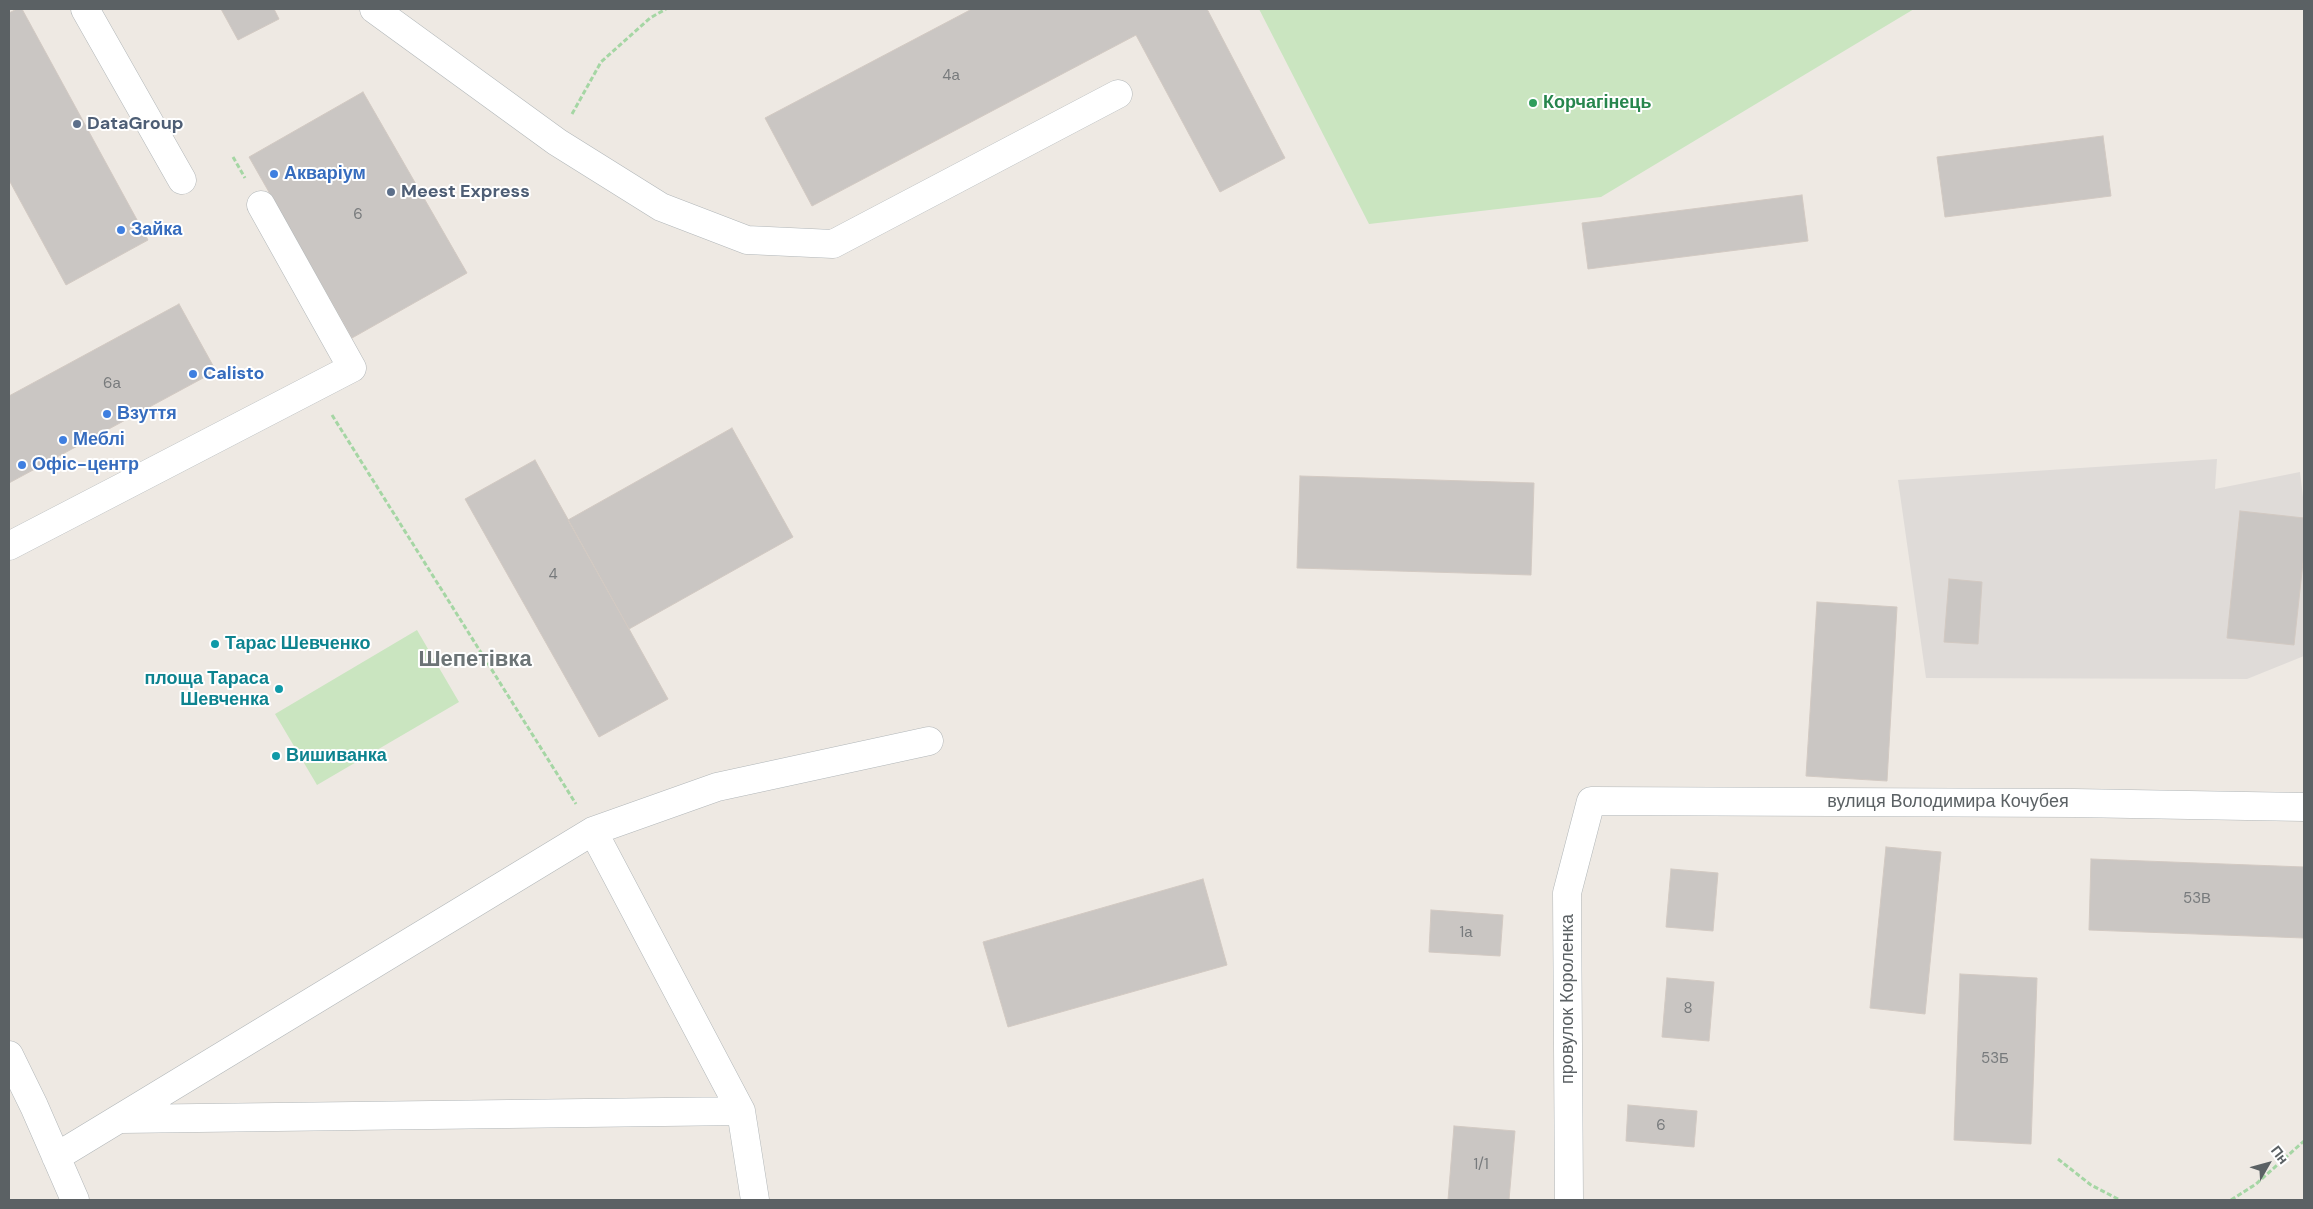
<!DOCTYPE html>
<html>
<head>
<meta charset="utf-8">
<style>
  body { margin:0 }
  #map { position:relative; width:2313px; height:1209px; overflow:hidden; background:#eee9e3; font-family:"DM Sans",sans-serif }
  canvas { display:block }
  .frame { position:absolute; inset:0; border:10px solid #5b6164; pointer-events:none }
  .north { position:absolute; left:2243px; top:1139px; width:50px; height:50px; -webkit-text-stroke:4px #fff; paint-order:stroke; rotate:52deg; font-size:14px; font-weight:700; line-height:20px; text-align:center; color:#5b6164 }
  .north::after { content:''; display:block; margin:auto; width:18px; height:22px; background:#5b6164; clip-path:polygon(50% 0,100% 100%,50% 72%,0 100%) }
</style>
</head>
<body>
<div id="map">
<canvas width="2313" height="1209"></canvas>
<div class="frame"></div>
<div class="north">Пн</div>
</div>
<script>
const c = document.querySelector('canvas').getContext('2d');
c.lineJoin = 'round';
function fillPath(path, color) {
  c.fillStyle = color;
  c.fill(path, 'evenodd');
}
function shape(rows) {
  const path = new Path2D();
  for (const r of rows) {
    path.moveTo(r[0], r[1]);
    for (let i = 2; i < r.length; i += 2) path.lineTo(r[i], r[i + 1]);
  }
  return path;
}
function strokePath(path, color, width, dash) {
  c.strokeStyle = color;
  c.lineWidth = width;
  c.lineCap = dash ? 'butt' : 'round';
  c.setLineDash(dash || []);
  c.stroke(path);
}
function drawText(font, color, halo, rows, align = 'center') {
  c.font = font + ' "DM Sans",sans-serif';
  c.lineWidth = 4;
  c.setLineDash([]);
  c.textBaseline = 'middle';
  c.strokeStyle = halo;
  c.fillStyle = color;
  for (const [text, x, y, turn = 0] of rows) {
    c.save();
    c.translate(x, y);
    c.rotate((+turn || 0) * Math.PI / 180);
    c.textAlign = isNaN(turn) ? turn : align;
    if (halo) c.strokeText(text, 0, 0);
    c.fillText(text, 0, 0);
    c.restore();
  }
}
fillPath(shape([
  [2217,459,2215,489,2300,472,2304,506,2304,656,2247,679,1926,678,1898,480]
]), '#dfdbd8');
fillPath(shape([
  [1259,9,1914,9,1601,197,1369,224],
  [417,630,459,702,317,785,275,714]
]), '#cae5c0');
const building = shape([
  [17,9,22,9,148,240,66,285,9,180,9,13,17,9],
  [221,9,274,9,279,19,238,40,221,9],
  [972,9,1207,9,1285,158,1220,192,1136,35,812,206,765,118,972,9],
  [363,92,467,273,352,338,249,157,363,92],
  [2103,136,2111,196,1945,217,1937,157,2103,136],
  [1802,195,1808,241,1588,269,1582,223,1802,195],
  [179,304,216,371,9,483,9,396,179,304],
  [732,428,793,537,629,629,568,520,732,428],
  [535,460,668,699,599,737,465,499,535,460],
  [1300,476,1534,483,1531,575,1297,568,1300,476],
  [2240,511,2304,518,2304,553,2294,645,2227,638,2240,511],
  [1949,579,1982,582,1978,644,1944,642,1949,579],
  [1817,602,1897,607,1887,781,1806,776,1817,602],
  [1886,847,1941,852,1925,1014,1870,1008,1886,847],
  [2091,859,2304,867,2304,938,2089,930,2091,859],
  [1671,869,1718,873,1713,931,1666,927,1671,869],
  [1203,879,1227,965,1008,1027,983,942,1203,879],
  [1431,910,1503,915,1500,956,1429,952,1431,910],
  [1960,974,2037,978,2031,1144,1954,1140,1960,974],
  [1667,978,1714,982,1709,1041,1662,1037,1667,978],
  [1628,1105,1697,1111,1694,1147,1626,1141,1628,1105],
  [1454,1126,1515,1131,1509,1200,1448,1200,1454,1126]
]);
fillPath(building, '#cac6c3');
strokePath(building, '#d2c9c2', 1);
const minor = shape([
  [85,9,182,180],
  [374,9,557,142,661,207,747,240,833,244,1118,94],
  [9,546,352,368,261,205],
  [593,831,741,1111,755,1200],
  [9,1055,34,1106,75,1200],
  [121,1119,741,1111],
  [56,1157,593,831,717,787,929,741],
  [1569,1200,1567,893,1591,801,2074,803,2304,807]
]);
strokePath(minor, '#b1b6b8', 29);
strokePath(shape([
  [572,114,601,62,650,18,666,9],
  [233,157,245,178],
  [332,415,576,804],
  [2058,1159,2091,1185,2120,1200],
  [2231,1200,2256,1184,2304,1141]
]), '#a5d6a4', 3, [5, 2.5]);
strokePath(minor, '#fff', 28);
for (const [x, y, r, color] of [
  [1533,103,5,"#2e9e5b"],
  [77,124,5,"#5c6f8a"],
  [274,174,5,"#3f7fe0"],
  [391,192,5,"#5c6f8a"],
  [121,230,5,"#3f7fe0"],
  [193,374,5,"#3f7fe0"],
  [107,414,5,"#3f7fe0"],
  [63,440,5,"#3f7fe0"],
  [22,465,5,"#3f7fe0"],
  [215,644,5,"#0f9aa8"],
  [279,689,5,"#0f9aa8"],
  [276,756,5,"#0f9aa8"]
]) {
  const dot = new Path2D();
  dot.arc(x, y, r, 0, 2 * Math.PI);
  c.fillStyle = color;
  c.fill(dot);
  strokePath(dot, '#fff', 2);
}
drawText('15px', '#777a7c', null, [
  ["4а",951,76],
  ["6",358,215],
  ["6а",112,384],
  ["4",553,575],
  ["53В",2197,899],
  ["1а",1466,933],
  ["8",1688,1009],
  ["53Б",1995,1059],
  ["6",1661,1126],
  ["1/1",1481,1165]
]);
drawText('bold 18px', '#27864d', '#fff', [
  ["Корчагінець",1543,103]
], 'left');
drawText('bold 18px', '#4e5e75', '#fff', [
  ["DataGroup",87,124],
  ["Meest Express",401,192]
], 'left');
drawText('bold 18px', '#366cbe', '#fff', [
  ["Акваріум",284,174],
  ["Зайка",131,230],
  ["Calisto",203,374],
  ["Взуття",117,414],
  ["Меблі",73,440],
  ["Офіс-центр",32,465]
], 'left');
drawText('bold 18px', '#0d838f', '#fff', [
  ["Тарас Шевченко",225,644],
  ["площа Тараса",269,679,"right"],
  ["Шевченка",269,700,"right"],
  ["Вишиванка",286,756]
], 'left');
drawText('18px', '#5b6164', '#fff', [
  ["вулиця Володимира Кочубея",1948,802],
  ["провулок Короленка",1568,999,-90]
]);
drawText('bold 22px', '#6c7476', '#fff', [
  ["Шепетівка",475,660]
]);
</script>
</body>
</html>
